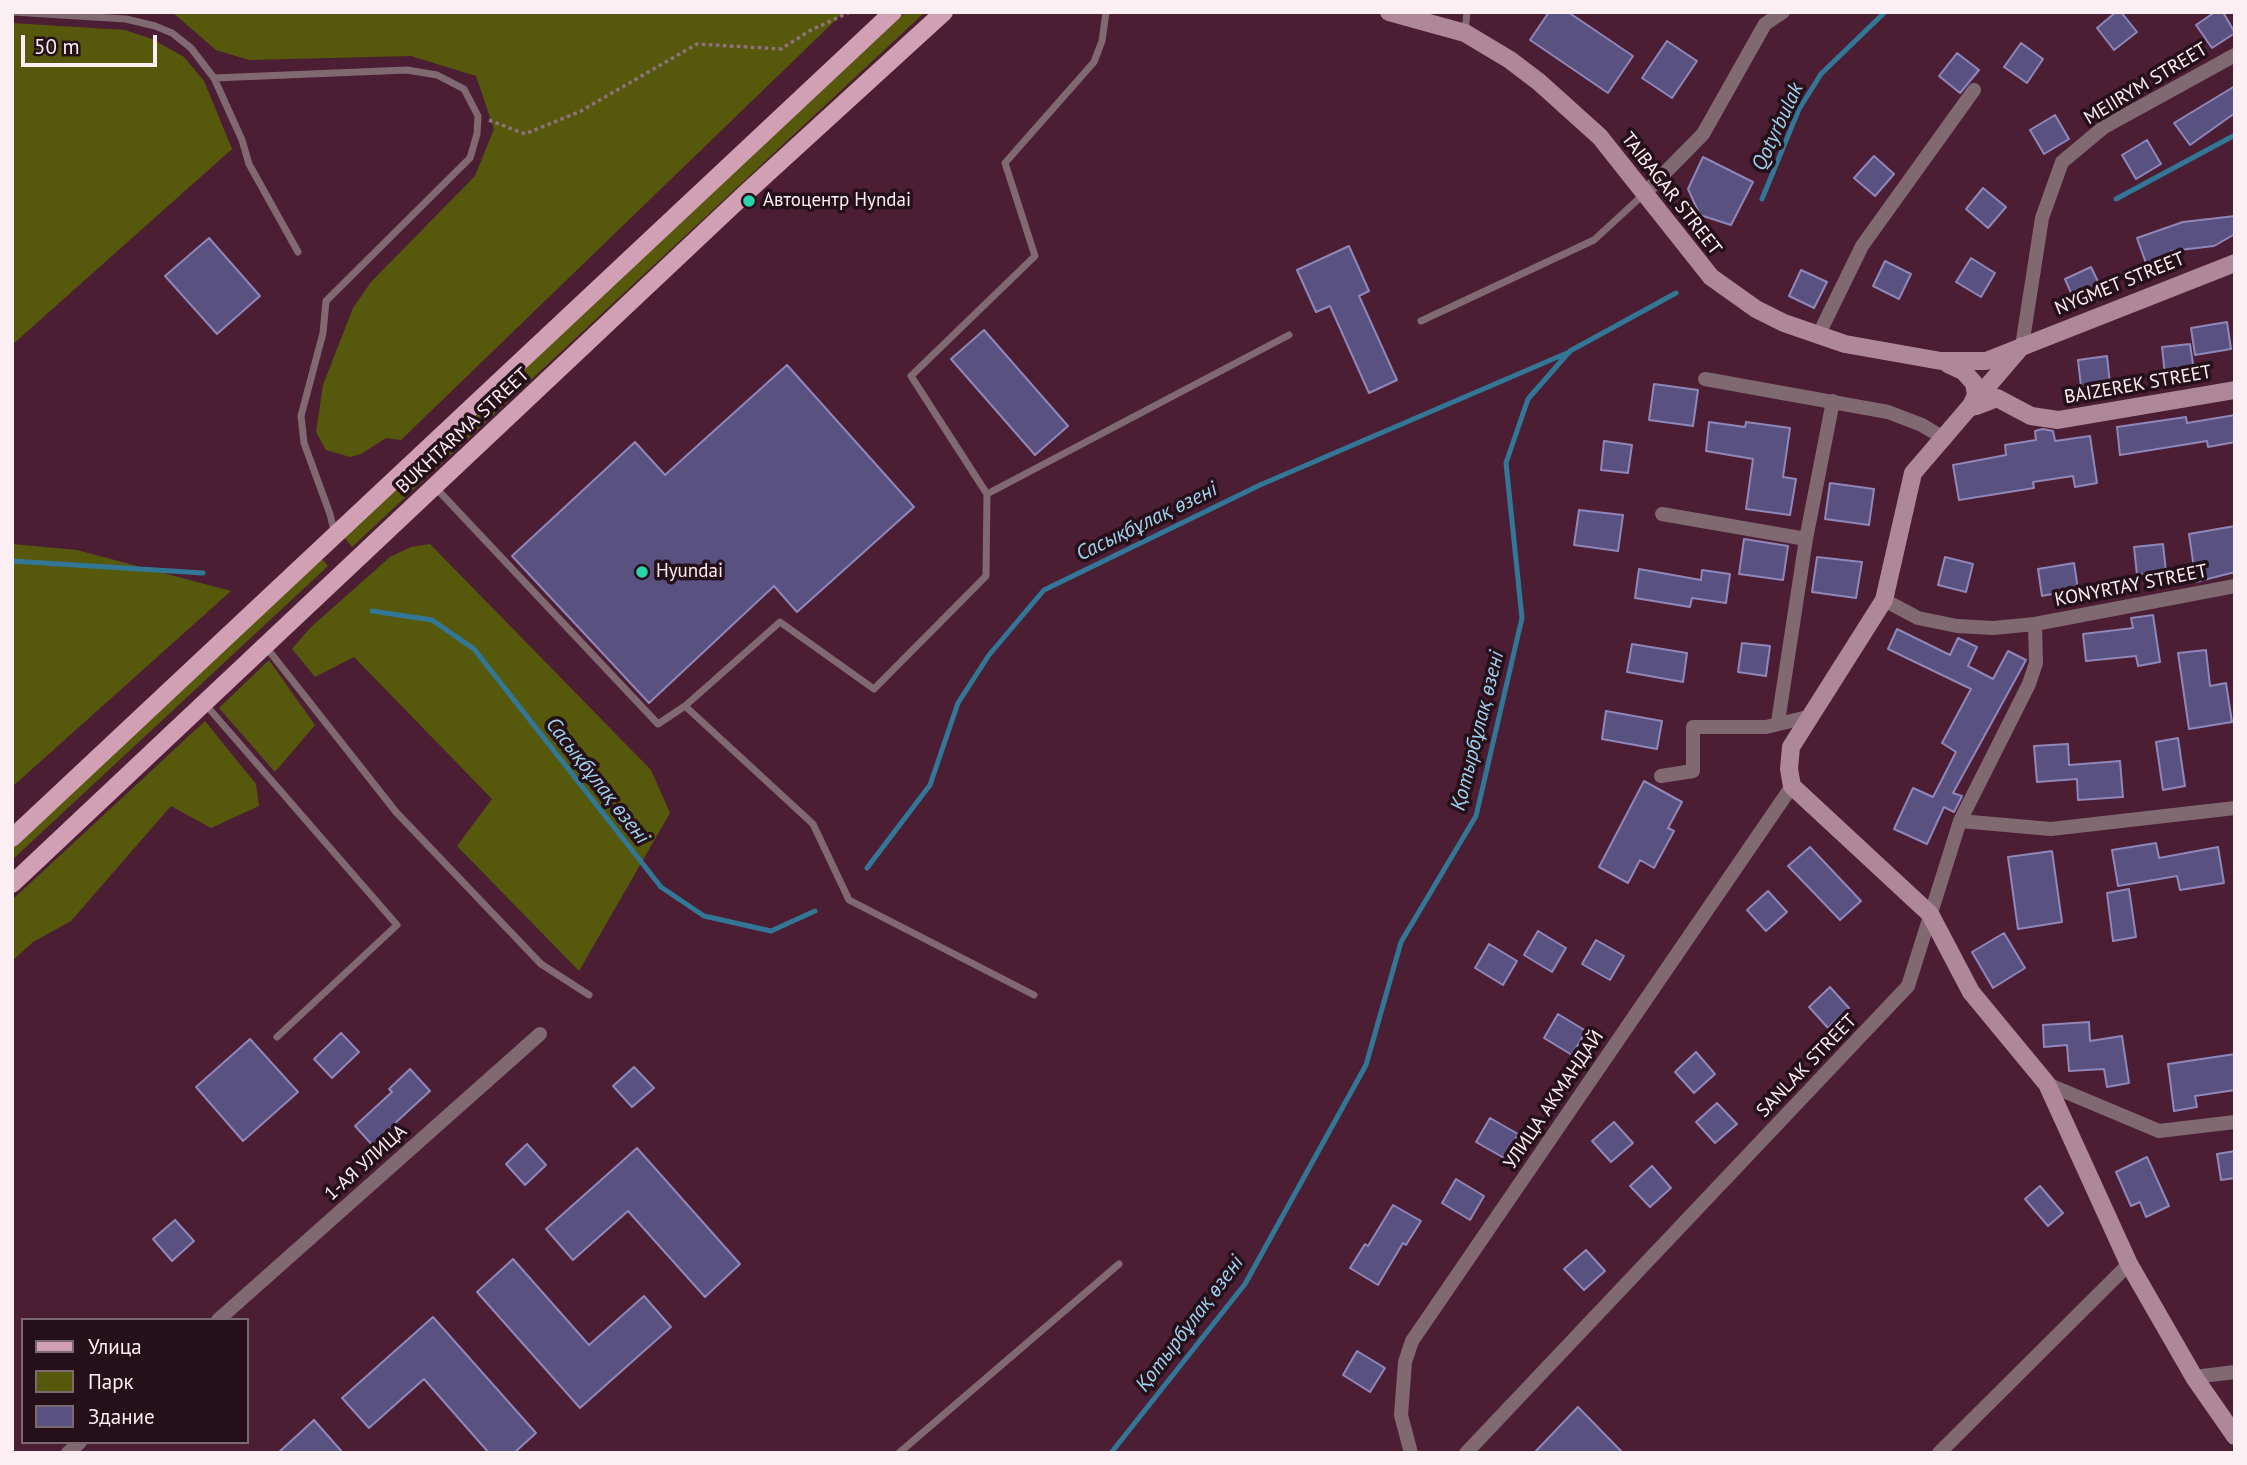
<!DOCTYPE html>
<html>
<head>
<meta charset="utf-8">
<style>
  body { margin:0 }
  #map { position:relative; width:2247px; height:1465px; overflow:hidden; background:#4b1e34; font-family:"PT Sans",sans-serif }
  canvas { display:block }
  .frame { position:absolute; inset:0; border:14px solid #fceff4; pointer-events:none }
  .legend { position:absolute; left:21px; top:1318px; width:228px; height:126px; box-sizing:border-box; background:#25101a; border:2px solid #7b6971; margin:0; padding:9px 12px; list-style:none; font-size:21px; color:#fceff4 }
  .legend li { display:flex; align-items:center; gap:14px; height:35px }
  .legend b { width:35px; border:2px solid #7b6971 }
  .scale { position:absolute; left:21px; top:35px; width:136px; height:32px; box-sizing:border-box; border:4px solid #fceff4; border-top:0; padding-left:9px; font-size:21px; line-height:24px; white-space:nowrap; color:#fceff4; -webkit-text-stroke:5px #25101a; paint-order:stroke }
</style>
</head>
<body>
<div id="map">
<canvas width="2247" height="1465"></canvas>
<div class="frame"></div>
<ul class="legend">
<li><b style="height:9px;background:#d1a0b4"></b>Улица</li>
<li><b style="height:19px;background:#56590c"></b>Парк</li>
<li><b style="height:19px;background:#595180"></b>Здание</li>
</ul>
<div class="scale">50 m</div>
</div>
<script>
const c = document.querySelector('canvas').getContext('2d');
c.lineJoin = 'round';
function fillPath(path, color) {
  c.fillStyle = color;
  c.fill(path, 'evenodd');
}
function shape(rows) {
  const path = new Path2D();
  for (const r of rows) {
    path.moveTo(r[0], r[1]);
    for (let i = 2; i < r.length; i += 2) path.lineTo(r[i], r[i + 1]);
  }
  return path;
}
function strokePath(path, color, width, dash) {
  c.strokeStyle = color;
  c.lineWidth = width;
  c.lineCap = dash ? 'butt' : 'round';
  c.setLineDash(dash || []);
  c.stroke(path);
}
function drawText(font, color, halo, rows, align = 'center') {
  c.font = font + ' "PT Sans",sans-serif';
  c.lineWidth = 7;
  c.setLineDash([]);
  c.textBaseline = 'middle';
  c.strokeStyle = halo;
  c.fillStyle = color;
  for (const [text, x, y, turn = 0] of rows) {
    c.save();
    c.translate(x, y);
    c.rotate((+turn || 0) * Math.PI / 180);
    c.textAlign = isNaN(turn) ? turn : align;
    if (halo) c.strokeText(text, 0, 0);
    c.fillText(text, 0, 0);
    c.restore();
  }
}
fillPath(shape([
  [172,12,844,12,401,440,386,438,361,454,350,457,326,450,316,432,323,385,353,308,371,282,475,176,494,129,476,76,411,56,249,60,216,50],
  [906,12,925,12,352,547,344,537],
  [12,23,125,30,152,39,184,57,204,81,232,149,12,345],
  [12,544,77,550,231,591,12,787],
  [430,544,651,770,670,813,579,971,457,846,492,799,354,657,315,677,292,649,310,628,390,557,411,547],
  [321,558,328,566,12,860,12,845],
  [269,660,315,725,275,772,219,708],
  [205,721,256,784,259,806,211,828,171,806,71,921,33,942,12,961,12,900]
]), '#56590c');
strokePath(shape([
  [1762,199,1799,109,1821,74,1885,12],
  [2116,199,2235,135],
  [12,561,203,573],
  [372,611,432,620,474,649,661,887,704,916,771,931,815,911],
  [867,868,930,785,958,703,989,655,1044,590,1260,485,1567,353],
  [1111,1453,1245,1284,1366,1065,1401,942,1476,816,1522,618,1506,463,1528,399,1570,351,1676,293]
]), '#337797', 5);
const building = shape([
  [1549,12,1568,12,1633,56,1608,93,1530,40,1549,12],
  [2116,12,2121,12,2137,32,2114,50,2097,28,2116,12],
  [2215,12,2223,12,2235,33,2212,48,2196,25,2215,12],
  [1667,41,1697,61,1672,98,1642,78,1667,41],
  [2021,43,2043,59,2027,83,2004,67,2021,43],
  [1957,53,1979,70,1960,93,1939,76,1957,53],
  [2235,86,2235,113,2190,145,2174,123,2235,86],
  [2055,115,2069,139,2044,154,2030,130,2055,115],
  [2147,140,2161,164,2136,179,2122,155,2147,140],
  [1874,156,1894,174,1875,196,1854,178,1874,156],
  [1703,157,1753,182,1731,225,1700,215,1688,189,1703,157],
  [1983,188,2006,207,1988,228,1966,209,1983,188],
  [2235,216,2235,234,2214,246,2171,251,2173,256,2147,266,2137,238,2183,222,2235,216],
  [209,238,260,296,217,334,165,276,209,238],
  [1349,246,1369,291,1359,296,1397,380,1369,393,1330,306,1316,312,1297,270,1349,246],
  [1971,258,1995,273,1981,297,1956,282,1971,258],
  [1885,261,1911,274,1899,299,1873,286,1885,261],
  [2091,267,2103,292,2076,304,2065,279,2091,267],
  [1801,270,1827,282,1814,308,1789,296,1801,270],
  [2227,322,2231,349,2195,355,2191,328,2227,322],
  [984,330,1068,426,1035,455,951,359,984,330],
  [2190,344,2194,371,2165,375,2162,347,2190,344],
  [2107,356,2110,384,2081,387,2078,360,2107,356],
  [787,365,914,507,797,612,774,586,649,703,512,556,635,442,665,475,787,365],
  [1654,384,1698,390,1693,426,1649,420,1654,384],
  [2235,415,2235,442,2208,447,2207,441,2120,455,2117,427,2186,417,2187,423,2235,415],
  [1709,422,1745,427,1746,422,1790,428,1783,477,1796,479,1790,515,1746,509,1753,459,1706,451,1709,422],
  [2043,429,2053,431,2055,441,2090,436,2097,483,2075,487,2073,476,2033,482,2034,488,1959,500,1953,465,2006,455,2005,445,2036,440,2035,431,2043,429],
  [1604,441,1632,445,1628,473,1601,470,1604,441],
  [1830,483,1874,489,1869,525,1825,519,1830,483],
  [1579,510,1623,515,1618,551,1574,545,1579,510],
  [2235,526,2235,572,2196,582,2189,534,2235,526],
  [1744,539,1788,546,1783,580,1739,574,1744,539],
  [2163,544,2166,572,2137,575,2134,547,2163,544],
  [1817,557,1862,562,1856,598,1812,592,1817,557],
  [1945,557,1973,564,1966,592,1938,585,1945,557],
  [2074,563,2078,589,2042,596,2038,569,2074,563],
  [1639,569,1701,580,1702,570,1730,574,1726,603,1692,598,1690,607,1635,598,1639,569],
  [2153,615,2160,662,2138,666,2136,656,2086,661,2083,634,2133,628,2131,618,2153,615],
  [1897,629,1950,655,1958,638,1977,647,1968,666,1993,679,2008,651,2026,660,1953,793,1962,796,1954,812,1944,807,1927,844,1894,829,1913,788,1933,797,1956,752,1942,743,1971,689,1888,649,1897,629],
  [1742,643,1770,646,1766,676,1738,672,1742,643],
  [1632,644,1687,653,1683,682,1627,672,1632,644],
  [2206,650,2210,686,2226,683,2232,722,2189,729,2178,653,2206,650],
  [1606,711,1662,721,1657,749,1602,739,1606,711],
  [2178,738,2185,786,2163,790,2156,742,2178,738],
  [2068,744,2069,765,2120,761,2123,797,2078,800,2077,779,2037,782,2034,746,2068,744],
  [1644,781,1682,802,1668,828,1674,831,1654,868,1640,860,1628,883,1599,867,1644,781],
  [2156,843,2159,858,2218,847,2224,883,2180,890,2177,876,2118,886,2112,850,2156,843],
  [1810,847,1861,901,1840,920,1788,866,1810,847],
  [2052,851,2062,922,2018,929,2008,857,2052,851],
  [2129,889,2136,937,2113,941,2107,893,2129,889],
  [1768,891,1787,912,1766,931,1747,910,1768,891],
  [1538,931,1566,948,1552,972,1524,955,1538,931],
  [2004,933,2025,968,1993,988,1972,952,2004,933],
  [1596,940,1624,956,1610,980,1582,964,1596,940],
  [1489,944,1517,961,1503,985,1475,968,1489,944],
  [1830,987,1849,1008,1828,1028,1809,1007,1830,987],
  [1558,1014,1586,1031,1572,1055,1544,1038,1558,1014],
  [2089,1022,2090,1041,2122,1036,2129,1083,2107,1087,2104,1069,2069,1071,2067,1045,2044,1047,2043,1025,2089,1022],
  [341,1033,359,1052,332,1078,314,1059,341,1033],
  [250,1039,298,1092,243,1141,196,1087,250,1039],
  [1696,1052,1715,1074,1694,1093,1675,1072,1696,1052],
  [2235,1054,2235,1090,2195,1096,2197,1107,2174,1111,2168,1064,2235,1054],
  [634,1067,654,1088,632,1107,613,1086,634,1067],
  [410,1069,430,1091,393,1125,396,1128,375,1148,355,1126,392,1092,389,1089,410,1069],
  [1717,1103,1737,1124,1715,1143,1696,1122,1717,1103],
  [1490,1118,1518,1134,1504,1158,1476,1142,1490,1118],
  [1614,1122,1633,1143,1611,1162,1592,1141,1614,1122],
  [527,1144,546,1165,525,1185,506,1164,527,1144],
  [637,1148,740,1264,705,1297,628,1211,573,1260,546,1229,637,1148],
  [2235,1151,2235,1178,2221,1180,2217,1154,2235,1151],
  [2147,1157,2169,1206,2146,1217,2140,1202,2131,1206,2116,1172,2147,1157],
  [1652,1166,1671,1188,1650,1207,1630,1186,1652,1166],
  [1456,1179,1484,1196,1470,1220,1442,1203,1456,1179],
  [2040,1186,2063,1213,2048,1226,2025,1199,2040,1186],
  [1393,1205,1421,1221,1406,1245,1403,1243,1378,1285,1350,1268,1365,1244,1368,1246,1393,1205],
  [175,1220,194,1241,172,1261,153,1239,175,1220],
  [1586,1250,1605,1271,1584,1290,1564,1269,1586,1250],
  [513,1259,589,1345,644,1296,671,1327,580,1408,477,1292,513,1259],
  [433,1317,536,1433,514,1453,489,1453,424,1379,369,1428,342,1398,433,1317],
  [1357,1351,1385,1368,1370,1392,1343,1375,1357,1351],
  [1578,1407,1623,1453,1534,1453,1578,1407],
  [314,1420,343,1453,278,1453,314,1420]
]);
fillPath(building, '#595180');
strokePath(building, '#8f87ba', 2);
strokePath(shape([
  [489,120,525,134,581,111,697,44,781,49,811,30,850,12]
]), '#917180', 3.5, [3.5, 3.5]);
strokePath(shape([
  [13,12,126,19,155,26,172,33,191,48,214,78,242,140,249,164,298,252],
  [1465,32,1467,12],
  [214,78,407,70,437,75,464,89,478,116,477,134,470,158,326,301,323,333,301,416,304,443,330,514,335,535],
  [1421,321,1594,240,1644,194],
  [435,487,658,724,685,706,813,824,849,900,1034,995],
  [987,494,911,376,1035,256,1005,163,1094,62,1102,41,1106,12],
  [266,647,396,812,541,964,589,995],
  [205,704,397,925,277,1037],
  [685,706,780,622,874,689,986,576,987,494,1289,335],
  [899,1453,1119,1264]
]), '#816972', 7);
strokePath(shape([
  [1646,192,1703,134,1765,24,1783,12],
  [1818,336,1862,246,1974,90],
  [2022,346,2042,218,2062,162,2104,127,2235,55],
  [1705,379,1888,412,1922,425,1945,439],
  [1662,514,1806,539],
  [1884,600,1918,618,1957,626,1993,628,2035,624,2235,586],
  [1778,722,1806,539,1833,401],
  [1661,776,1693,771,1693,727,1766,727,1812,716],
  [1960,821,2051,829,2235,808],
  [2047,1084,2159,1131,2235,1122],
  [218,1320,540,1034],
  [2194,1377,2235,1372],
  [68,1453,80,1442],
  [1411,1453,1401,1415,1405,1362,1412,1341,1792,786],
  [1466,1453,1908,986,1960,821,2029,684,2036,663,2035,624],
  [1939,1453,2129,1264]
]), '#816972', 14);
strokePath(shape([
  [1389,12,1465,33,1510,60,1539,82,1600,137,1711,277,1756,309,1784,323,1845,344,1941,361,1986,361,2235,263],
  [2022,346,1913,473,1884,600,1791,747,1789,769,1792,786,1930,914,1971,992,2047,1084,2129,1264,2194,1377,2235,1436],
  [1948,364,1963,371,1974,383,1976,395,1970,408],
  [1976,406,1997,398,2031,416,2058,420,2235,390]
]), '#ae8898', 18);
strokePath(shape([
  [12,838,893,12],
  [12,884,747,192,944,12]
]), '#d1a0b4', 18);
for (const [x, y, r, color] of [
  [749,201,7,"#2ad5ac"],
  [642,572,7,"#2ad5ac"]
]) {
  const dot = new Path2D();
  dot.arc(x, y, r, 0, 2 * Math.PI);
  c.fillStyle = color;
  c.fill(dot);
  strokePath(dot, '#25101a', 2.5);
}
drawText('19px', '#fceff4', '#25101a', [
  ["MEIIRYM STREET",2146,84,-31],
  ["TAIBAGAR STREET",1671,194,52],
  ["NYGMET STREET",2120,284,-22],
  ["BAIZEREK STREET",2138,385,-10],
  ["BUKHTARMA STREET",463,431,-43],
  ["KONYRTAY STREET",2131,586,-11],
  ["SANLAK STREET",1807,1066,-46],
  ["УЛИЦА АКМАНДАЙ",1554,1100,-56],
  ["1-АЯ УЛИЦА",366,1163,-42]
]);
drawText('19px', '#fceff4', '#25101a', [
  ["Автоцентр Hyndai",763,201],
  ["Hyundai",656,572]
], 'left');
drawText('italic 21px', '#9ed3ef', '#25101a', [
  ["Qotyrbulak",1778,127,-65],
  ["Сасықбұлақ өзені",1147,522,-26],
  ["Қотырбұлақ өзені",1478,731,-76],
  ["Сасықбұлақ өзені",597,781,52],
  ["Қотырбұлақ өзені",1190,1324,-53]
]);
</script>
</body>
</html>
